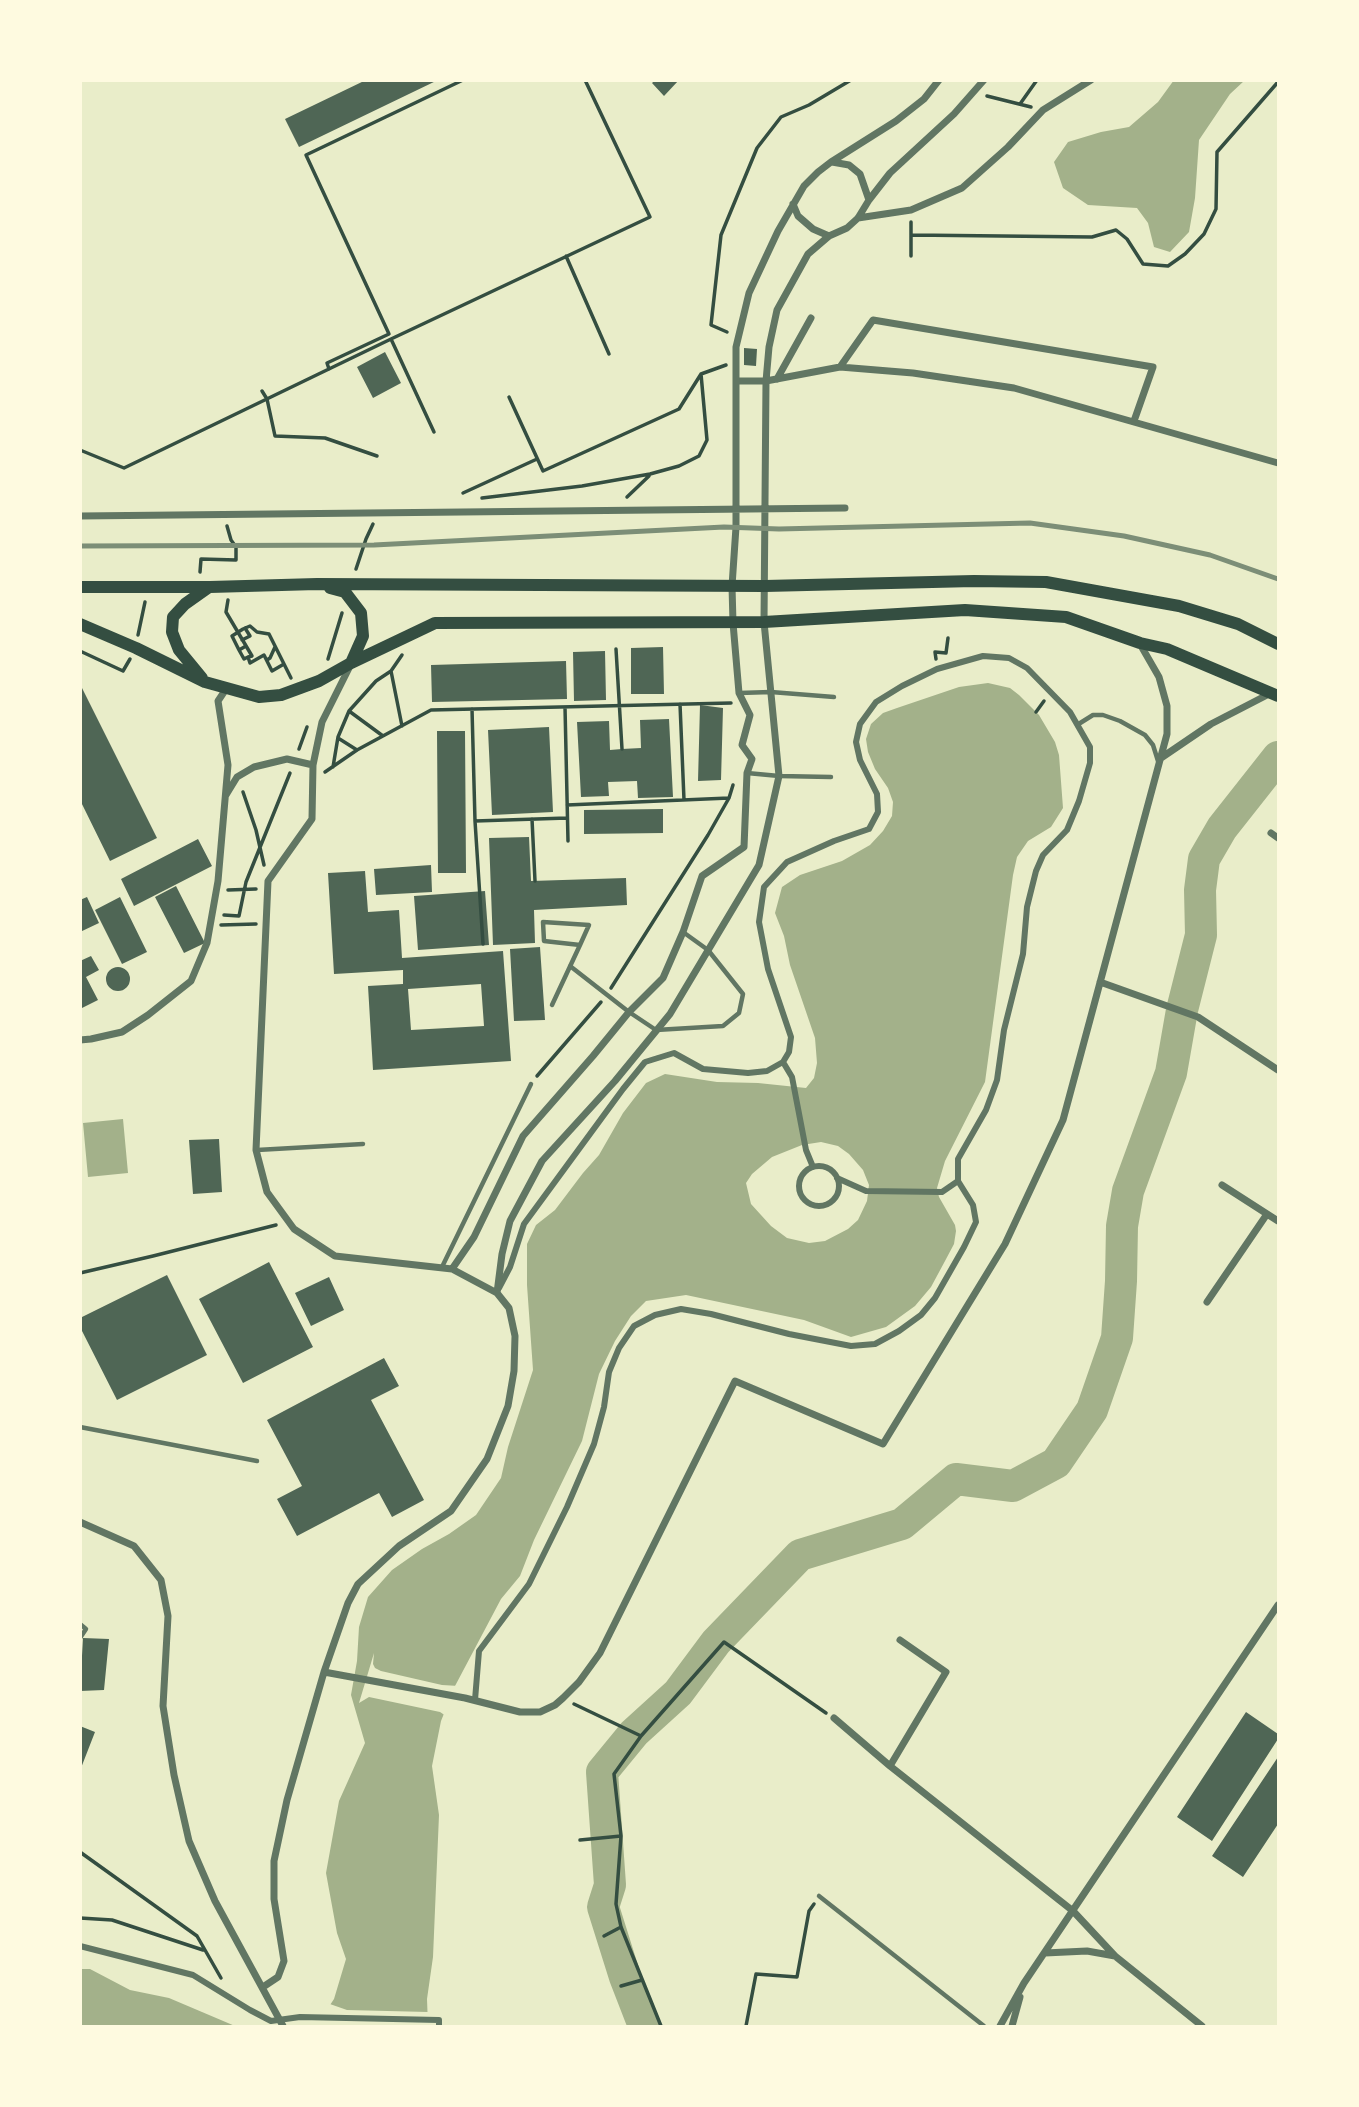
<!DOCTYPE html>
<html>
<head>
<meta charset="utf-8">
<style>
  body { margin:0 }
  #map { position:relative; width:1359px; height:2107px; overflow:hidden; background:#e9edc9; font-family:"DM Sans",sans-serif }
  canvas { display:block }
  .frame { position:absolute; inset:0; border:82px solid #fefae0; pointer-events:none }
</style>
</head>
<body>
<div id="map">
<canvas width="1359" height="2107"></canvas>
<div class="frame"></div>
</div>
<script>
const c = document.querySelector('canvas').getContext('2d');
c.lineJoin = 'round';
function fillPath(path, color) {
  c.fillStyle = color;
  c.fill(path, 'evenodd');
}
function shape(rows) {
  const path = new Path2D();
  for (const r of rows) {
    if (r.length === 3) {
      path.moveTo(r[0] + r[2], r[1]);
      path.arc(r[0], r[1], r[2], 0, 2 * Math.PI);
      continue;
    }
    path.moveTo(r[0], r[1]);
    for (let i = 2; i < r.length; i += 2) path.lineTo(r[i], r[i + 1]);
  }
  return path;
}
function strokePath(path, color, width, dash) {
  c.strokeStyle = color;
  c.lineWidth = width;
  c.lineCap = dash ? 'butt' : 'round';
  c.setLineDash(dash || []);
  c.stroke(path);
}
fillPath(shape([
  [1174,80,1244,81,1230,94,1199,140,1195,198,1189,232,1170,252,1154,247,1148,223,1137,208,1088,205,1063,188,1054,162,1068,142,1101,132,1129,127,1158,102],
  [988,683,1010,688,1019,695,1039,715,1055,742,1059,755,1063,808,1051,827,1028,841,1017,857,1013,875,985,1082,945,1161,937,1188,939,1197,955,1225,956,1231,954,1244,945,1261,931,1287,915,1306,886,1327,851,1337,804,1320,686,1295,646,1301,631,1316,615,1341,599,1374,582,1441,534,1540,520,1576,501,1599,455,1686,441,1721,432,1766,439,1815,433,1957,427,1999,428,2026,316,2026,334,1999,346,1959,337,1933,326,1873,339,1801,365,1743,351,1695,357,1661,359,1627,368,1597,392,1570,422,1549,449,1534,476,1515,501,1478,508,1447,533,1370,527,1285,527,1244,536,1225,555,1210,583,1173,599,1155,623,1113,646,1083,665,1074,717,1082,758,1083,806,1088,814,1078,817,1063,815,1038,790,965,784,936,775,913,782,887,800,875,842,861,870,845,883,831,892,816,893,802,888,788,875,769,868,752,866,739,871,724,883,713,897,708,959,687],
  [821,1142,838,1146,849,1154,863,1170,869,1185,867,1201,858,1220,848,1229,825,1241,809,1243,787,1238,771,1226,751,1204,746,1183,752,1174,772,1157,802,1145],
  [123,1119,128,1173,88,1177,83,1123],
  [80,1969,90,1969,130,1990,169,1998,235,2026,81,2026]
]), '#a3b18a');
fillPath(shape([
  [374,1653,373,1664,375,1668,381,1671,442,1685,459,1686,446,1716,440,1712,369,1697,359,1703],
  [327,2003,347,2010,428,2012,429,2026,313,2026]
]), '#e9edc9');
strokePath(shape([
  [644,2026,625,1977,603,1907,610,1885,602,1772,634,1733,678,1693,716,1642,800,1555,902,1524,956,1479,1013,1486,1056,1463,1092,1410,1117,1338,1121,1281,1122,1226,1128,1191,1171,1073,1182,1010,1201,935,1200,890,1204,859,1222,828,1278,757]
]), '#a3b18a', 32);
fillPath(shape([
  [366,80,438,80,299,147,285,119],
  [655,80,679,80,664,96,652,83],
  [744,348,757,349,756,366,744,365],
  [385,352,401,383,373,398,357,367],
  [663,647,664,694,631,694,631,648],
  [605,651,606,700,574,701,573,652],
  [566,661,567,699,432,702,431,665],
  [80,684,157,838,110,861,80,800],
  [700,705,723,708,721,780,698,781],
  [669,719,673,797,638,798,637,781,608,782,609,796,581,797,577,722,609,721,610,750,622,749,641,748,640,720],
  [549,727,553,812,492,815,488,730],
  [437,731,465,731,466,873,438,873],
  [663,809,663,833,584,834,584,810],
  [529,837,531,881,626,878,627,905,534,910,535,943,493,945,489,838],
  [198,839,212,866,134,906,121,879],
  [431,865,432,892,376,895,374,869],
  [365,871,368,912,399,910,402,958,503,951,511,1061,373,1070,368,986,403,984,403,970,334,974,328,873],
  [481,984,484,1026,411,1030,408,989],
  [176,886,205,943,184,953,155,897],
  [485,891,489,945,418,950,414,896],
  [87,897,99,923,80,932,80,900],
  [120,897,147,952,122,964,95,910],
  [540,947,545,1020,514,1021,510,949],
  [91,956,99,970,86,977,98,1000,80,1009,80,961],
  [118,979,12],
  [219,1139,222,1192,193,1194,189,1140],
  [269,1262,313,1347,243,1383,199,1299],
  [167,1275,207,1355,117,1400,80,1327,80,1318],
  [329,1277,344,1310,311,1326,295,1293],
  [384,1358,399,1386,371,1400,424,1500,392,1517,379,1493,297,1536,277,1499,302,1486,267,1420],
  [83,1638,109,1639,104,1690,80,1691],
  [1246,1712,1278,1734,1278,1739,1212,1841,1177,1817],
  [80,1726,95,1732,81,1768,80,1768],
  [1278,1757,1278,1824,1243,1877,1212,1856]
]), '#4f6655');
strokePath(shape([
  [987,96,1031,107],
  [1020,104,1037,80],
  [911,222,911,256],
  [911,235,1092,237,1116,230,1127,239,1143,264,1168,266,1185,254,1204,234,1216,209,1217,152,1278,82],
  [566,256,609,354],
  [727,332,711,325,721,235,757,148,781,117,809,105,851,80],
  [329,369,327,363,389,334,306,155,463,80],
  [262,391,267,399,275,436,325,438,377,456],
  [509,397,543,471,679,409,701,374,726,365],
  [434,432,391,339,650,217,585,80],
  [80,450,124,468,391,339],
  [463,493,537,459],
  [627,497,649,476],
  [482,498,582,486,650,474,679,466,699,456,707,440,701,374],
  [356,569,366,539,373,524],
  [200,572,201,559,236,560,236,547,231,540,227,526],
  [228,600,226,612,252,656,248,657,250,663,264,655,272,671,284,664],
  [138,635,145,602],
  [242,640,250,636,245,628],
  [246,646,239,650,244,659,248,657],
  [616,649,622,749],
  [239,650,232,636,243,629,250,626,257,632,269,634,291,678],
  [80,651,123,671,130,659],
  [328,659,342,613],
  [936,659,935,652,946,653,948,638],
  [267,660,270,658,275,647],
  [680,704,684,800],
  [565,707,568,841],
  [472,709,475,821,567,818],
  [349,711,383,736],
  [1036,712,1044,701],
  [402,726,391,671,402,655],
  [338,738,357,750],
  [299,749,307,727],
  [333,767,338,737,349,711,376,681,391,671],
  [325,772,357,750,431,710,731,703],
  [243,792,256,830,264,865],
  [567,805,729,798],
  [532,819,535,881],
  [475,821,483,944],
  [228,890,256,889],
  [224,915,239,916,246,882,290,773],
  [221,925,256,924],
  [611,988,708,835,729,798,733,785],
  [537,1076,601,1002],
  [80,1273,153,1256,276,1225],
  [574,1704,641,1736],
  [580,1840,621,1836],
  [80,1852,197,1936,221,1978],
  [80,1918,112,1920,203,1950],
  [604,1936,621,1927],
  [621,1986,642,1980],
  [661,2026,621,1927,616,1904,621,1836,614,1774,641,1736,724,1642,826,1713],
  [746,2026,756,1974,797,1977,809,1911,814,1904]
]), '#344e41', 3.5);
strokePath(shape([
  [739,693,771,692,834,697],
  [1077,725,1093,715,1103,715,1120,721,1145,735,1153,745,1158,761],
  [747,773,779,776,831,777],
  [570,966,629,1012,656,1030,723,1026,739,1013,743,994,708,950,683,932],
  [552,1005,580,945,589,925,543,922,544,941,580,945],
  [257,1150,363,1144],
  [442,1267,531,1084],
  [80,1427,257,1461],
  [80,1624,86,1629,80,1638],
  [819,1896,984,2026]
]), '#617663', 4.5);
strokePath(shape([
  [783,1062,792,1077,806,1150,813,1167],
  [819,1186,20],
  [837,1178,866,1191,942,1192,958,1181],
  [475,1700,479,1651,529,1584,567,1507,594,1444,604,1407,609,1372,619,1348,634,1326,655,1315,681,1309,711,1314,789,1334,851,1346,875,1344,899,1331,921,1315,935,1298,964,1247,976,1222,973,1205,958,1181,958,1159,986,1110,997,1080,1004,1030,1023,954,1027,907,1036,871,1043,855,1067,830,1079,801,1090,763,1090,747,1070,712,1027,668,1009,658,983,656,937,669,902,686,876,702,860,724,856,742,860,760,877,794,878,812,869,829,834,841,787,862,764,887,759,922,768,969,791,1037,789,1052,783,1062,767,1071,748,1073,703,1069,674,1053,645,1062,623,1089,524,1224,510,1267,499,1288],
  [80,1946,193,1975,250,2010,271,2021,300,2017,439,2020,439,2026]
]), '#617663', 6);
strokePath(shape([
  [832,162,849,165,860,174,869,200],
  [793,204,798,216,813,229,829,236],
  [858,218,911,210,962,188,1008,147,1043,110,1091,80],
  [840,367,873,320,1153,367,1134,421],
  [777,379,811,318],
  [736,381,766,381,840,367,913,373,1014,388,1278,463],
  [80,516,845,508],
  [1161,758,1211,724,1271,693],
  [226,795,237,777,254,767,287,759,313,765],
  [1271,833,1278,838],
  [1100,982,1198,1017,1278,1070],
  [80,1040,91,1039,122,1032,148,1015,191,981,207,943,218,881,228,765,218,701,226,689],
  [1222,1185,1278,1221],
  [452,1269,474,1237,523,1136,593,1056,629,1012,663,978,683,932,702,876,744,847,747,773,752,759,742,745,750,715,739,693,733,623,732,586,736,527,736,347,749,293,778,231,804,186,818,172,831,162,896,121,924,99,939,80],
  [497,1293,502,1254,510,1221,542,1161,615,1081,670,1014,759,865,779,776,764,622,766,381,769,347,777,310,808,254,829,236,847,228,858,218,869,200,890,173,954,114,984,80],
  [1207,1302,1267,1214],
  [80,1522,134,1546,161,1580,168,1616,163,1706,174,1775,189,1841,215,1901,283,2026],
  [324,1672,465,1698,520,1712,540,1712,555,1705,563,1698,579,1682,600,1653,735,1381,883,1444,1005,1244,1063,1120,1167,734,1167,706,1159,677,1140,644],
  [834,1718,890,1766,1073,1911,1115,1956],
  [890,1766,946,1672,900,1640],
  [1045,1953,1087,1951,1115,1956,1202,2026],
  [263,1987,278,1977,284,1961,274,1899,274,1861,287,1800,324,1672,348,1603,358,1584,399,1546,451,1511,487,1459,508,1406,514,1371,515,1336,509,1308,497,1293,452,1269,335,1256,294,1229,267,1192,256,1150,268,881,312,819,313,765,322,722,351,664],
  [1000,2026,1024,1983,1278,1605],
  [1012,2026,1020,1997]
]), '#617663', 7);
strokePath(shape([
  [80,587,210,587,317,584,765,586,974,581,1046,582,1179,606,1238,624,1278,644],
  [330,588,345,592,361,613,363,636,351,663],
  [80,624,136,648,205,682,259,697,281,695,319,681,351,663,435,623,764,622,965,610,1066,617,1140,643,1167,649,1278,696],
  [202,678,179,650,172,632,173,617,185,604,209,587]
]), '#344e41', 12);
strokePath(shape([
  [80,546,374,545,724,527,779,529,1030,523,1124,536,1210,555,1278,579]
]), '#7c8e77', 5);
</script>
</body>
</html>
